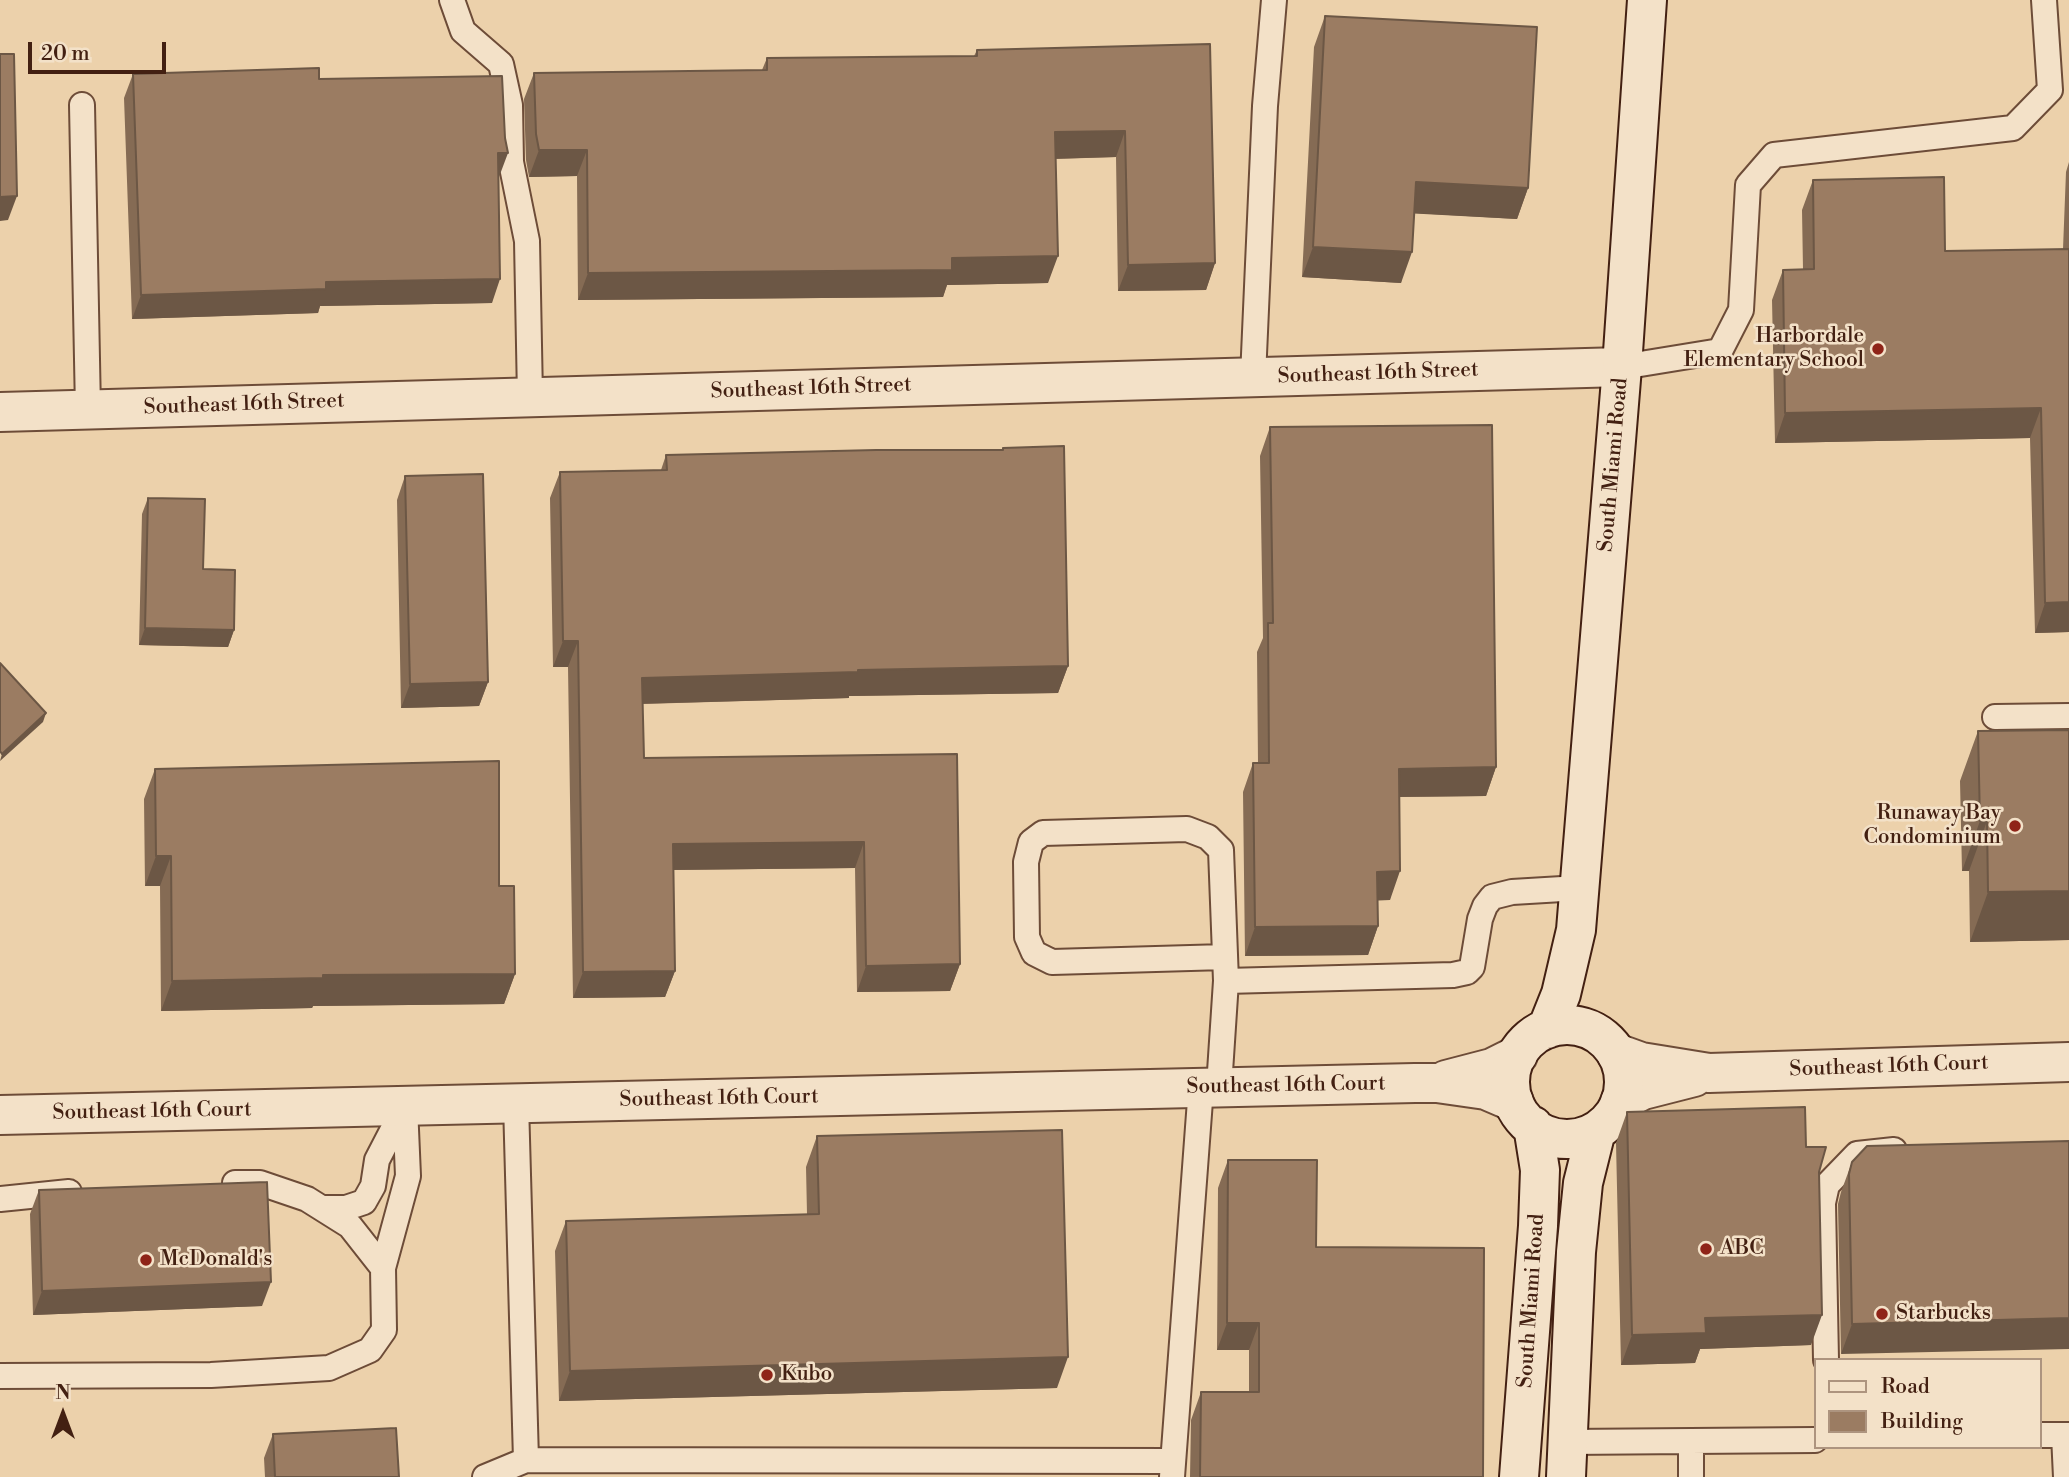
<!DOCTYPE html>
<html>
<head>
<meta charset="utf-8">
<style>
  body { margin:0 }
  #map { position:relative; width:2069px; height:1477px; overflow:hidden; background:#ecd1ab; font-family:"Libre Bodoni",serif }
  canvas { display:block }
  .legend { position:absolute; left:1814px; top:1358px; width:228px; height:91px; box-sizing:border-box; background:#f3e1c8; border:2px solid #ad947f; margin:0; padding:9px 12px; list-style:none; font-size:21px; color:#432012 }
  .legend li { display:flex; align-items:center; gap:14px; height:35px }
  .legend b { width:35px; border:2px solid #ad947f }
  .north { position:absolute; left:28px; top:1379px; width:70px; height:70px; -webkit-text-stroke:5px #f3e1c8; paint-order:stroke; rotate:0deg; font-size:19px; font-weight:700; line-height:28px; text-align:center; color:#432012 }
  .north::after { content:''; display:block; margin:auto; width:24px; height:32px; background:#432012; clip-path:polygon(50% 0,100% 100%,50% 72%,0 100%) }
  .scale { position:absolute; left:28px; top:42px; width:138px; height:32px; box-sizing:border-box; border:4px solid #432012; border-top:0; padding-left:9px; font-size:21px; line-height:24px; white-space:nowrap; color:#432012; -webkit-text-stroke:5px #f3e1c8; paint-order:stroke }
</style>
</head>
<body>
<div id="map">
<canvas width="2069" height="1477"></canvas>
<ul class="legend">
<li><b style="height:9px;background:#f3e1c8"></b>Road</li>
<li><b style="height:19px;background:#9b7c62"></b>Building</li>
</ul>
<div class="north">N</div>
<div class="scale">20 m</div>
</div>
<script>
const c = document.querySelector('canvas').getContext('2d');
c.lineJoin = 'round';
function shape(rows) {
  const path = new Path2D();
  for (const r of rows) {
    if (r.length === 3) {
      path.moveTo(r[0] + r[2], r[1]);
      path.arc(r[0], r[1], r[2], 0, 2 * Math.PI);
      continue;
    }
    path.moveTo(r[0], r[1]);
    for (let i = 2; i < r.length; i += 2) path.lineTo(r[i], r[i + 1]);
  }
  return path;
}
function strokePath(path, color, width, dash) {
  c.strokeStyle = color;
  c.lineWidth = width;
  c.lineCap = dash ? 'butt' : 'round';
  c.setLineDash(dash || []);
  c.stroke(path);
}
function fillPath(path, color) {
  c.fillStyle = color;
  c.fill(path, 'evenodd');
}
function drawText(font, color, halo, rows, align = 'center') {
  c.font = font + ' "Libre Bodoni",serif';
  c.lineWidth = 5;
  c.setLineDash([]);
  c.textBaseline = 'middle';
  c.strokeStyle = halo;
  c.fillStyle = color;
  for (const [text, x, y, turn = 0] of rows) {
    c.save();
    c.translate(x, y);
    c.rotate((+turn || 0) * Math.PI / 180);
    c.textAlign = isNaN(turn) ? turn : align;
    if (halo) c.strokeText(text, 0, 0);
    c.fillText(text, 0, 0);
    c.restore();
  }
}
const lane = shape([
  [452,0,463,31,501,64,510,105,511,162,527,241,530,397],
  [82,105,88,410],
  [1622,367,1720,351,1741,310,1748,185,1774,155,2013,128,2050,90,2044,0],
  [1253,377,1265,106,1274,0],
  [1995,717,2069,716],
  [1226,981,1453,975,1467,972,1472,967,1480,919,1485,906,1492,897,1512,892,1579,888],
  [1219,1087,1226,981,1221,850,1208,837,1187,829,1043,833,1031,842,1026,862,1027,937,1034,953,1052,962,1225,957],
  [516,1103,526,1460,1171,1461],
  [0,1199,69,1192],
  [324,1208,346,1208,364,1202,373,1186,377,1160,405,1106],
  [383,1268,408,1176,405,1106],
  [1826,1360,1823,1203,1827,1185,1857,1154,1894,1150],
  [0,1376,211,1375,329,1368,370,1350,384,1330,383,1268,350,1226,307,1199,260,1183,235,1183],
  [2039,1435,2069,1435],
  [2064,1435,2066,1477],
  [1567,1442,1815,1440],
  [1691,1442,1691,1477],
  [485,1477,526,1460],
  [1172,1477,1201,1087]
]);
const street = shape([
  [0,412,1622,367],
  [1616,1053,1641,1062,1709,1073,2069,1062],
  [1446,1080,1492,1068,1518,1055],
  [1620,1102,1643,1090,1694,1077],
  [0,1115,1415,1083,1437,1083,1486,1090,1514,1102]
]);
const secondary = shape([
  [1567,1082,57],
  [1547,1029,1561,994,1576,930,1622,367,1647,0],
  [1519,1477,1538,1226,1540,1170,1533,1126],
  [1566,1477,1576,1252,1583,1183,1596,1131]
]);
strokePath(lane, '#6d4c38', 28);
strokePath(street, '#6d4c38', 42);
strokePath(secondary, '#432012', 42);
strokePath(lane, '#f3e1c8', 24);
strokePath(street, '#f3e1c8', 38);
strokePath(secondary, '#f3e1c8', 38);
fillPath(shape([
  [1325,16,1528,188,1517,219,1414,213,1401,283,1302,277,1314,47],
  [1210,44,1215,263,1206,290,1118,291,1116,157,1055,159,1048,283,947,285,943,297,578,300,577,176,529,177,526,160,524,99,534,73,762,70,767,58,974,56,977,50],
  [133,74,319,79,499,177,492,303,320,306,318,313,132,319,124,98],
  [2069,162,2069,632,2035,633,2030,438,1775,443,1772,300,1783,270,1803,269,1802,210,1813,180,1945,251,2063,249,2066,172],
  [1270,427,1496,767,1486,796,1400,797,1390,900,1378,900,1378,926,1368,955,1245,956,1243,792,1253,763,1258,763,1257,652,1263,638,1260,456],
  [1003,448,1068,666,1058,693,849,696,849,698,642,704,644,758,957,754,960,964,950,991,857,992,855,868,673,870,675,971,665,997,573,998,568,667,553,667,550,498,560,472,661,470,666,455,1002,450],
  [405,476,488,682,479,706,401,708,397,500],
  [148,498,203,569,234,630,228,647,139,645,142,514],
  [2069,730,2069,940,1970,942,1969,871,1962,871,1960,781,1978,731],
  [155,769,499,886,515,974,504,1004,313,1006,312,1008,161,1011,160,886,145,886,144,799],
  [1627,1112,1806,1147,1819,1172,1811,1345,1700,1349,1695,1363,1621,1365,1616,1143],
  [817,1136,1057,1388,559,1401,555,1251,566,1221,807,1214,806,1167],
  [2069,1141,1841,1354,1838,1204,1841,1192,1852,1162],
  [1228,1160,1316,1247,1483,1477,1190,1477,1191,1420,1201,1392,1249,1392,1249,1350,1217,1350,1218,1188],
  [39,1190,262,1306,33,1315,30,1214],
  [273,1434,399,1477,265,1477,264,1458]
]), '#856b54');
fillPath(shape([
  [1125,131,1116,157,1045,159,1055,132],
  [539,150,587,150,577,176,529,177],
  [498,153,508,153,499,177],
  [1416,182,1528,188,1517,219,1405,213],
  [17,196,8,220,0,221,0,197],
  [1313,247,1412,252,1401,283,1302,277],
  [1058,256,1048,283,947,285,943,297,578,300,588,273,952,258],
  [1215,263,1206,290,1118,291,1128,265],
  [500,279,492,303,320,306,318,313,132,319,141,295,326,282],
  [2041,408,2030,438,1775,443,1785,413],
  [2069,602,2069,632,2035,633,2045,603],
  [145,628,234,630,228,647,139,645],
  [563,641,578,641,568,667,553,667],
  [1068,666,1058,693,849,696,849,698,632,704,642,678,858,670],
  [488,682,479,706,401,708,410,684],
  [46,713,43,722,0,761,2,754],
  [1496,767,1486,796,1389,797,1399,769],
  [1980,821,1987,821,1969,871,1962,871],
  [864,842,855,868,664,870,673,844],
  [156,856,171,856,160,886,145,886],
  [1400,871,1390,900,1367,901,1377,872],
  [2069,891,2069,940,1970,942,1988,892],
  [1378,926,1368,955,1245,956,1255,927],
  [960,964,950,991,857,992,866,966],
  [675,971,665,997,573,998,583,972],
  [515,974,504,1004,313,1006,312,1008,161,1011,172,981,323,975],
  [271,1282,262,1306,33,1315,42,1291],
  [1822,1315,1811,1345,1700,1349,1695,1363,1621,1365,1632,1335,1705,1318],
  [2069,1318,2069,1349,1841,1354,1852,1324],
  [1227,1323,1259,1323,1249,1350,1217,1350],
  [1068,1357,1057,1388,559,1401,570,1371]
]), '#6c5745');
const building = shape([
  [1325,16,1537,27,1528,188,1416,182,1412,252,1313,247,1325,16],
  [1210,44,1215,263,1128,265,1125,131,1055,132,1058,256,952,258,952,270,588,273,587,150,539,150,536,134,534,73,767,70,767,58,977,56,977,50,1210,44],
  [0,54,14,54,17,196,0,197,0,54],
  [319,68,319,79,502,76,505,138,508,153,498,153,500,279,326,282,326,289,141,295,133,74,319,68],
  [1944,177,1945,251,2069,249,2069,602,2045,603,2041,408,1785,413,1783,270,1814,269,1813,180,1944,177],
  [1492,425,1496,767,1399,769,1400,871,1377,872,1378,926,1255,927,1253,763,1269,763,1268,623,1273,623,1270,427,1492,425],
  [1064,446,1068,666,858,670,858,672,642,678,644,758,957,754,960,964,866,966,864,842,673,844,675,971,583,972,578,641,563,641,560,472,667,470,666,455,876,450,1003,450,1003,448,1064,446],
  [483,474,488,682,410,684,405,476,483,474],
  [148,498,205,499,203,569,235,570,234,630,145,628,148,498],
  [0,663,46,713,2,754,0,751,0,663],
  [2069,730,2069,891,1988,892,1987,821,1980,821,1978,731,2069,730],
  [499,761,499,886,514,886,515,974,323,975,323,978,172,981,171,856,156,856,155,769,499,761],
  [1805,1107,1806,1147,1826,1147,1819,1172,1822,1315,1705,1318,1706,1333,1632,1335,1627,1112,1805,1107],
  [1062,1130,1068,1357,570,1371,566,1221,819,1214,817,1136,1062,1130],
  [2069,1141,2069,1318,1852,1324,1849,1174,1852,1162,1867,1146,2069,1141],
  [1228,1160,1317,1160,1316,1247,1484,1248,1483,1477,1200,1477,1201,1392,1259,1392,1259,1323,1227,1323,1228,1160],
  [267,1182,271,1282,42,1291,39,1190,267,1182],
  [396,1428,399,1477,275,1477,273,1434,396,1428]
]);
fillPath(building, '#9b7c62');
strokePath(building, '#6c5745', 2);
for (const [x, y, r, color] of [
  [1878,349,7,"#8f2418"],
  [2015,826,7,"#8f2418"],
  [1706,1249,7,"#8f2418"],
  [146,1260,7,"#8f2418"],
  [1882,1314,7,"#8f2418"],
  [767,1375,7,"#8f2418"]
]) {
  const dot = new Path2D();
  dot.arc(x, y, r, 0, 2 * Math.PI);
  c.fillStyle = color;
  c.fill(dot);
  strokePath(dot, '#f3e1c8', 2.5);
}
drawText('21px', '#432012', '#f3e1c8', [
  ["Harbordale",1864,337,"right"],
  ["Elementary School",1864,361,"right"],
  ["Runaway Bay",2001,814,"right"],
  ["Condominium",2001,838,"right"],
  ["ABC",1720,1249],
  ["McDonald's",160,1260],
  ["Starbucks",1896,1314],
  ["Kubo",781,1375]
], 'left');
drawText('21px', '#432012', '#f3e1c8', [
  ["Southeast 16th Street",1378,374,-2],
  ["Southeast 16th Street",811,389,-2],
  ["Southeast 16th Street",244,405,-2],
  ["South Miami Road",1614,465,-85],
  ["Southeast 16th Court",1889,1067,-2],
  ["Southeast 16th Court",1286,1086,-1],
  ["Southeast 16th Court",719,1099,-1],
  ["Southeast 16th Court",152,1112,-1],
  ["South Miami Road",1532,1301,-86]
]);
</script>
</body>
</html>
